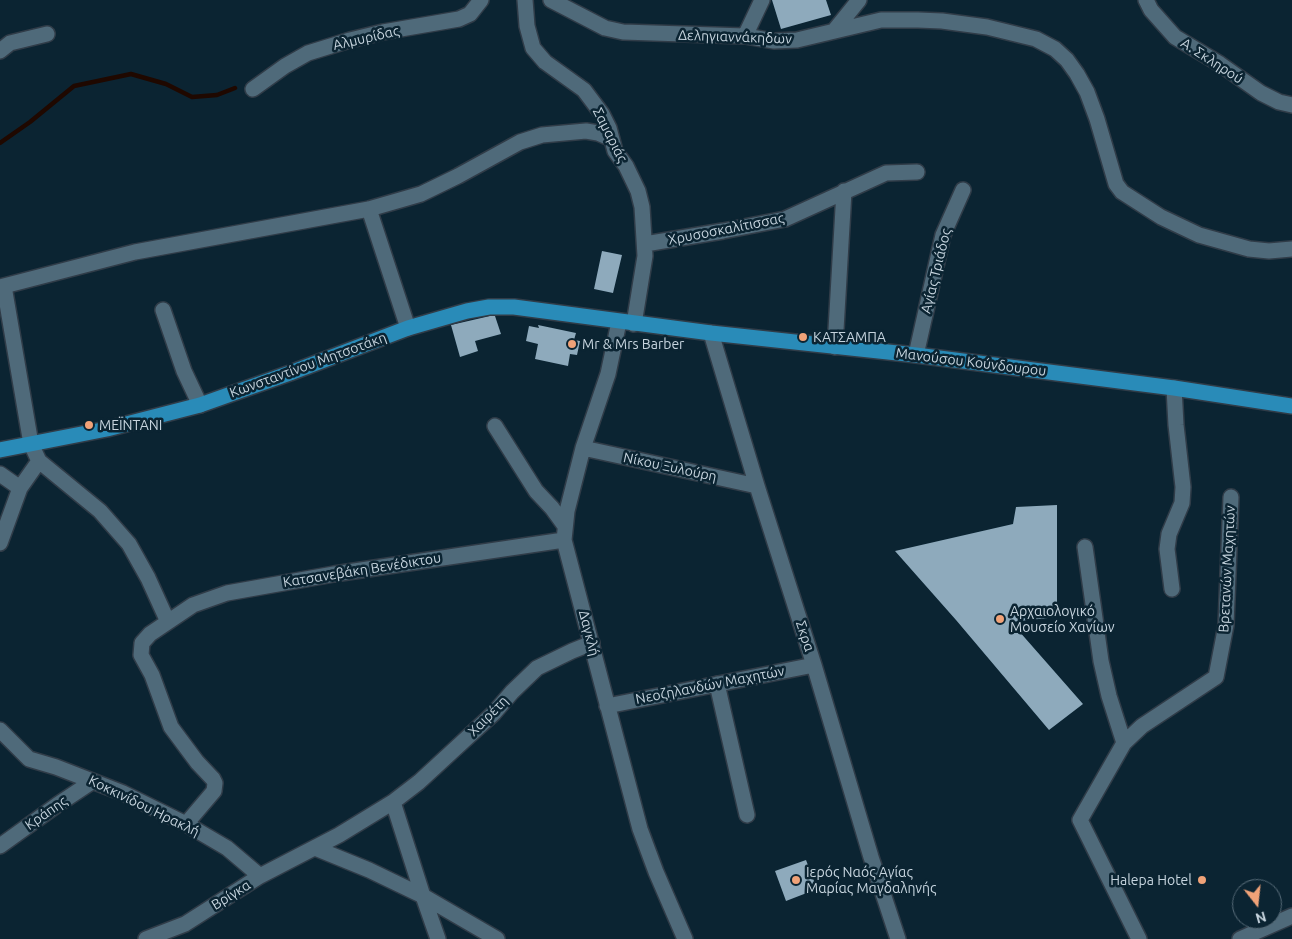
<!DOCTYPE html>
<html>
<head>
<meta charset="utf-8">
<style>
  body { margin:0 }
  #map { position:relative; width:1292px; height:939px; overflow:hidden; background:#0b2432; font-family:Ubuntu,sans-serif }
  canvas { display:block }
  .north { position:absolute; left:1232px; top:879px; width:50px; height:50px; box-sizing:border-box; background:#0b2432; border:1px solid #566a77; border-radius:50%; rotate:164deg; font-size:14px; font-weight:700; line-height:20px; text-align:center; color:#c6d4de }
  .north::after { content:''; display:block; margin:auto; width:18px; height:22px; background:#f0a278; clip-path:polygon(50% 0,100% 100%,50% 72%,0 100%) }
</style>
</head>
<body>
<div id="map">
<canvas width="1292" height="939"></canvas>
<div class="north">N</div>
</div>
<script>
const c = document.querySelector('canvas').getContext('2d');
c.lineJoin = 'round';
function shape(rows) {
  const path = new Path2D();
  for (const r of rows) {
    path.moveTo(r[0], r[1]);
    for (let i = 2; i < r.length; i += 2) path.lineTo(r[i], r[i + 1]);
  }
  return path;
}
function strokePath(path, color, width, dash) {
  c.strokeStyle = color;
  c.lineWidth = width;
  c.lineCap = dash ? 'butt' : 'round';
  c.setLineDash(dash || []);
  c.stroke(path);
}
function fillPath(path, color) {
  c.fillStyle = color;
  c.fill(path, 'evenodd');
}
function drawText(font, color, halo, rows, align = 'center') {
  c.font = font + ' Ubuntu,sans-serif';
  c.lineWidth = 5;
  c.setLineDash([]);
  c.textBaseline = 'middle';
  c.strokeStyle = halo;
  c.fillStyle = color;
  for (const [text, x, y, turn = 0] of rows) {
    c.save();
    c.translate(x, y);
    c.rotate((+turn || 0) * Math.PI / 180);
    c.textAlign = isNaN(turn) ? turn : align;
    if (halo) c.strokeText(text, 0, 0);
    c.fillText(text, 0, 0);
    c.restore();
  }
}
strokePath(shape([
  [0,143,30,122,74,86,131,74,166,84,192,97,217,95,235,88]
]), '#1f0800', 4.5);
fillPath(shape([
  [772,0,826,0,831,15,781,29],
  [602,251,622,255,613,293,594,289],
  [490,316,495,316,501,334,475,341,478,351,460,357,451,325],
  [538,325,576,333,574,340,580,341,577,355,570,354,568,366,535,359,538,344,526,341,529,326,539,328],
  [1057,505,1057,617,1011,622,1083,704,1049,730,956,620,895,551,1013,524,1016,507],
  [806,860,817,889,786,901,775,871]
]), '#8eaabc');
const minor = shape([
  [525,0,527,26,533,48,545,62,584,90,602,114,609,128,615,151,626,166,638,191,642,207,645,256,634,324],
  [551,0,605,28,623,32,745,36,774,41,797,40,881,20,918,20,942,21,987,27,1036,39,1055,49,1067,60,1077,74,1087,92,1097,119,1116,184,1122,192,1161,217,1199,235,1249,249,1269,251,1292,249],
  [1146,0,1151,10,1175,37,1220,64,1261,93,1279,102,1292,105],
  [834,31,859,0],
  [745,36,762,0],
  [0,51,10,43,47,34],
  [253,89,285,66,308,53,350,40,383,32,459,19,470,14,481,0],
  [369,209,408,328],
  [645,244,723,231,785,219,886,173,917,172],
  [4,286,31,444,39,461,100,511,129,544,148,578,168,622],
  [0,287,135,252,369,209,421,194,458,176,520,142,542,135,586,131,598,133,612,139],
  [163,310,184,371,200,405],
  [619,322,608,374,583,448,567,511,564,540,640,829,656,872,685,939],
  [711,333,757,486,814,665,871,857,898,939],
  [835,347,844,191],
  [916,355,943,235,963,190],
  [495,426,536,491,552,508,565,526],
  [583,448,757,486],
  [0,474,20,488],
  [0,543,20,488,39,461],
  [1085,547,1101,661,1109,696,1124,743],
  [1172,589,1167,549,1169,534,1182,503,1183,487,1176,425,1174,388],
  [717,684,747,815],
  [607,706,814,665],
  [0,730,29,759,56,767,123,793,186,824,227,848,260,876],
  [393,802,423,896,438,939],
  [186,824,214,791,215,783,213,779,197,762,171,727,152,675,141,655,142,643,150,634,193,605,227,593,334,574,564,540],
  [0,846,57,805,93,781],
  [315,848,369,870,423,896,497,939],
  [146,939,185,924,260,876,339,835,393,802,419,782,457,747,494,713,512,692,537,668,572,651,592,643],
  [1139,939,1080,820,1124,743,1142,726,1216,677,1226,625,1231,497],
  [1240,939,1292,916]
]);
const major = shape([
  [0,450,107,429,200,405,290,373,408,328,467,311,489,307,514,307,711,333,916,355,1174,388,1292,406]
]);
strokePath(minor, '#303c48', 18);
strokePath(major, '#303c48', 18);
strokePath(minor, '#4f6a7a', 15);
strokePath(major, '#298bb8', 15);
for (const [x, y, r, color] of [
  [803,337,5,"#f0a278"],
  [572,344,5,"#f0a278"],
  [89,425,5,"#f0a278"],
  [1000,619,5,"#f0a278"],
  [796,880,5,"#f0a278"],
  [1202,880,5,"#f0a278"]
]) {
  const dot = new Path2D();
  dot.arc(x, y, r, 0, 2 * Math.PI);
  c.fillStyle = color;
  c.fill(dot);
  strokePath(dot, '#0b2432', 2);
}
drawText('14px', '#c6d4de', '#0b2432', [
  ["Δεληγιαννάκηδων",735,37,2],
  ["Αλμυρίδας",366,38,-13],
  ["Α. Σκληρού",1212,61,33],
  ["Σαμαριάς",610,135,63],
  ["Χρυσοσκαλίτισσας",726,229,-11],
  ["Αγίας Τριάδος",936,271,-76],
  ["Μανούσου Κούνδουρου",971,362,7],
  ["Κωνσταντίνου Μητσοτάκη",308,365,-20],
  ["Νίκου Ξυλούρη",670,467,12],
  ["Βρετανών Μαχητών",1227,569,-87],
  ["Κατσανεβάκη Βενέδικτου",362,570,-9],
  ["Δαγκλή",589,633,76],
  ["Σκρα",805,636,72],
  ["Νεοζηλανδών Μαχητών",710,685,-11],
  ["Χαιρέτη",488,716,-45],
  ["Κοκκινίδου Ηρακλή",144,806,26],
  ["Κράπης",46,813,-35],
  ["Βρίγκα",231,895,-32]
]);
drawText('14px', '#c6d4de', '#0b2432', [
  ["ΚΑΤΣΑΜΠΑ",813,337],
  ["Mr & Mrs Barber",582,344],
  ["ΜΕΪΝΤΑΝΙ",99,425],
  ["Αρχαιολογικό",1010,611],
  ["Μουσείο Χανίων",1010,627],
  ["Ιερός Ναός Αγίας",806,872],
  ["Μαρίας Μαγδαληνής",806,888],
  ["Halepa Hotel",1192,880,"right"]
], 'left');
</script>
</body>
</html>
